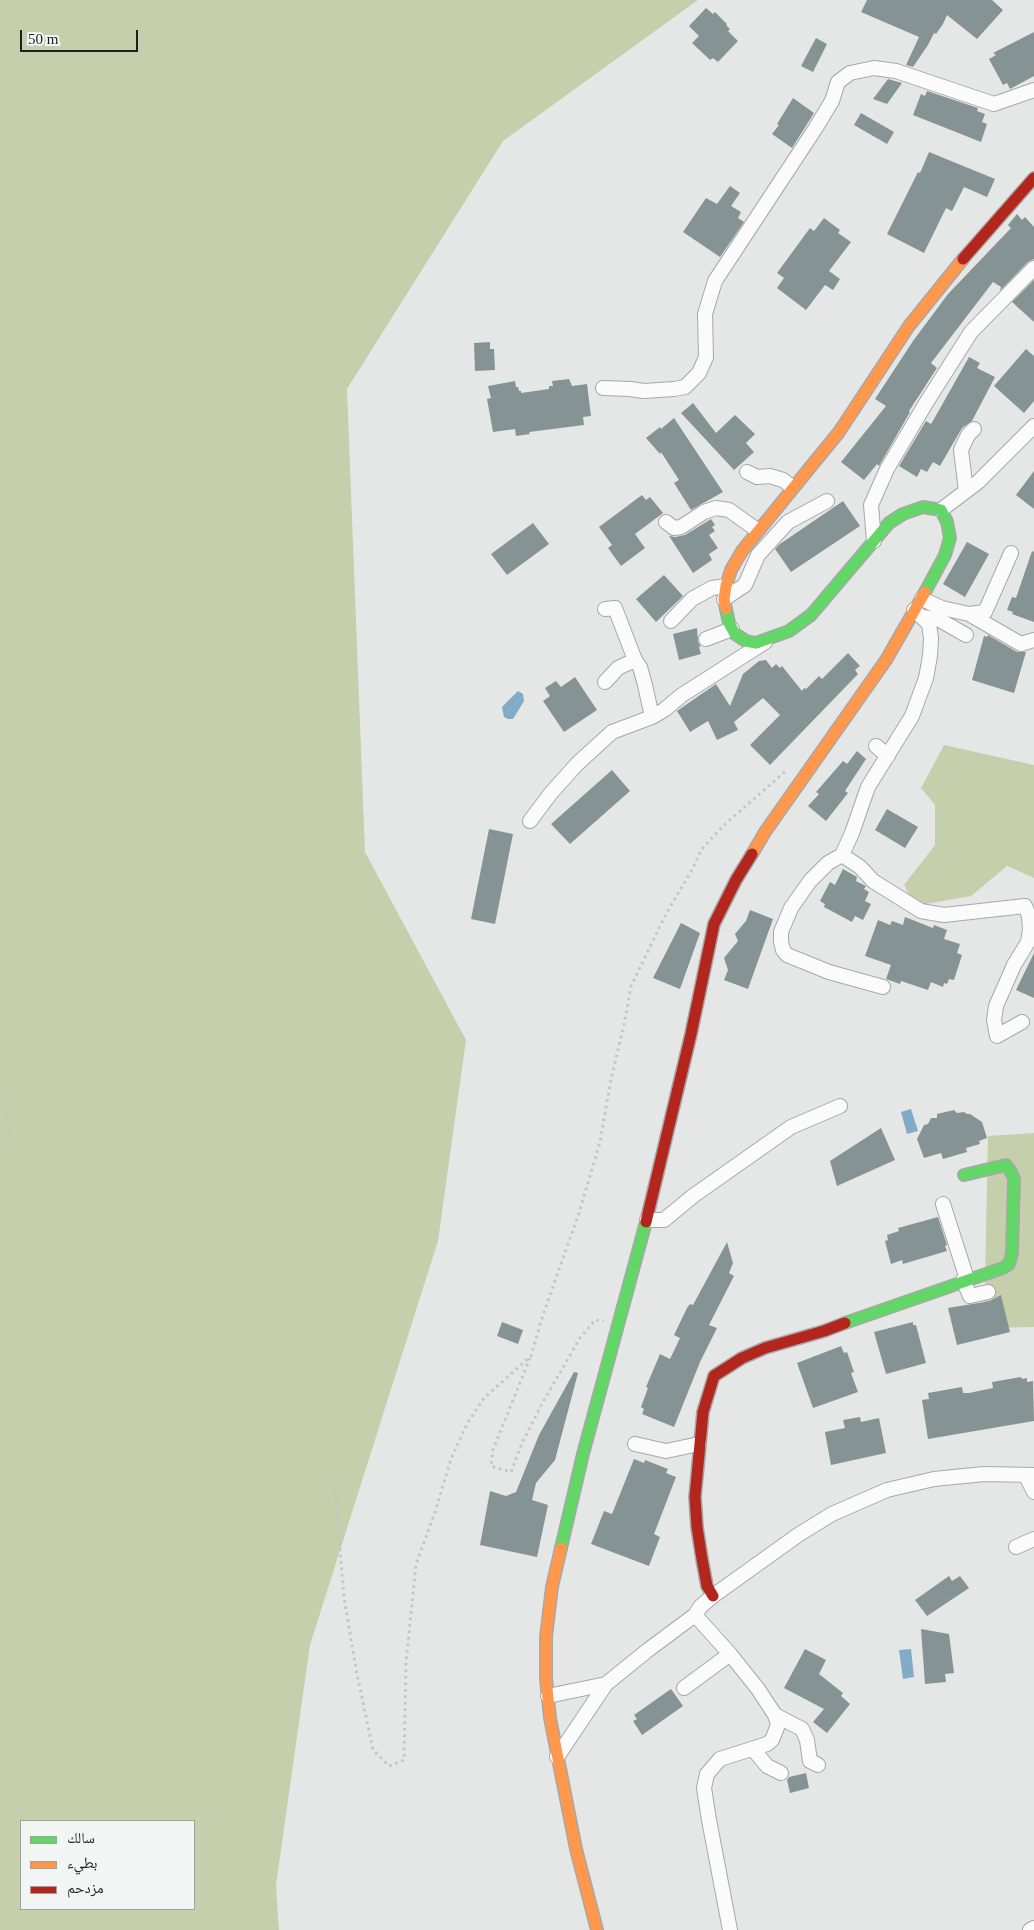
<!DOCTYPE html>
<html>
<head>
<meta charset="utf-8">
<style>
  body { margin:0 }
  #map { position:relative; width:1034px; height:1930px; overflow:hidden; background:#e5e7e6; font-family:"Times New Roman","Noto Naskh Arabic",serif }
  canvas { display:block }
  .legend { position:absolute; left:20px; top:1820px; width:175px; height:90px; box-sizing:border-box; background:#f1f6f4; border:1px solid #9da19f; margin:0; padding:6px 9px; list-style:none; font-size:15px; color:#1f2120 }
  .legend li { display:flex; align-items:center; gap:10px; height:25px }
  .legend b { width:25px; border:1px solid #9da19f }
  .scale { position:absolute; left:20px; top:30px; width:118px; height:22px; box-sizing:border-box; border:2px solid #1f2120; border-top:0; padding-left:6px; font-size:15px; line-height:18px; white-space:nowrap; color:#1f2120; -webkit-text-stroke:4px #f1f6f4; paint-order:stroke }
</style>
</head>
<body>
<div id="map">
<canvas width="1034" height="1930"></canvas>
<ul class="legend">
<li><b style="height:6px;background:#63d668"></b>سالك</li>
<li><b style="height:6px;background:#ff974d"></b>بطيء</li>
<li><b style="height:6px;background:#b3261e"></b>مزدحم</li>
</ul>
<div class="scale">50 m</div>
</div>
<script>
const c = document.querySelector('canvas').getContext('2d');
c.lineJoin = 'round';
function fillPath(path, color) {
  c.fillStyle = color;
  c.fill(path, 'evenodd');
}
function shape(rows) {
  const path = new Path2D();
  for (const r of rows) {
    path.moveTo(r[0], r[1]);
    for (let i = 2; i < r.length; i += 2) path.lineTo(r[i], r[i + 1]);
  }
  return path;
}
function strokePath(path, color, width, dash) {
  c.strokeStyle = color;
  c.lineWidth = width;
  c.lineCap = dash ? 'butt' : 'round';
  c.setLineDash(dash || []);
  c.stroke(path);
}
fillPath(shape([
  [0,0,698,0,503,141,347,389,365,852,466,1040,438,1241,310,1645,276,1885,279,1930,0,1930],
  [21,1821,194,1821,194,1909,21,1909],
  [944,745,1034,765,1034,878,1007,866,971,896,915,906,904,885,935,845,935,805,921,788],
  [1034,1133,1034,1327,984,1328,988,1136]
]), '#c6cfac');
fillPath(shape([
  [518,691,523,694,524,701,513,719,508,719,504,717,502,707],
  [911,1109,918,1131,907,1134,901,1112],
  [911,1649,914,1677,903,1679,899,1650]
]), '#81abc7');
fillPath(shape([
  [867,0,992,0,1003,10,977,39,947,15,943,24,936,34,934,33,928,45,913,67,906,65,919,37,861,12],
  [706,8,713,14,715,12,727,24,726,25,730,29,728,31,738,41,718,62,713,58,710,60,692,43,699,36,689,26],
  [1034,32,1034,76,1010,89,1007,83,1003,85,989,59,996,55,993,53],
  [816,38,827,44,813,72,801,66],
  [888,79,902,83,887,104,873,99],
  [927,91,978,108,977,111,985,114,982,122,987,124,981,142,913,115,921,94,925,96],
  [793,98,814,113,792,148,772,134,779,125,777,124],
  [861,113,894,132,887,144,854,125],
  [929,152,995,179,987,197,964,187,952,211,946,208,924,253,887,234,918,172,920,173],
  [730,186,740,193,731,206,741,212,738,218,744,222,720,257,683,232,706,198,717,204],
  [1017,214,1022,220,1025,217,1034,227,1034,259,1028,262,1000,291,1001,287,993,282,931,363,937,368,909,411,910,412,879,466,877,464,864,480,841,462,886,406,875,399,913,341,948,294,1011,228,1008,225],
  [824,218,840,230,838,233,851,242,829,271,840,279,833,290,825,285,806,310,777,288,784,278,777,273,810,228,814,231],
  [1034,280,1034,322,1012,302],
  [490,342,490,349,494,349,495,370,475,371,474,343],
  [1026,349,1034,356,1034,401,1024,413,994,386],
  [969,357,980,363,977,368,995,377,972,421,962,428,940,466,933,462,927,472,921,469,917,477,899,466,926,421,931,424,934,419],
  [569,379,572,386,587,384,591,416,583,417,584,425,529,432,530,434,516,436,515,429,493,432,487,399,491,398,488,386,515,381,516,387,518,387,519,391,521,391,521,393,549,389,549,386,553,386,552,381],
  [693,403,716,433,735,415,755,434,746,443,754,452,734,470,681,413],
  [674,418,723,492,691,510,674,483,679,480,661,452,660,454,646,438,660,427,661,429],
  [1034,471,1034,509,1016,495],
  [642,495,646,500,650,497,663,513,635,534,645,548,621,566,608,548,612,545,599,527],
  [843,501,860,526,791,572,775,549,780,544],
  [711,519,715,525,712,527,715,531,709,535,718,548,709,554,712,560,693,573,669,536,675,537,685,535],
  [533,523,549,544,507,575,491,554],
  [967,542,989,554,965,597,943,584],
  [1032,551,1034,552,1034,622,1012,614,1013,612,1007,610,1012,597,1016,598],
  [664,575,683,596,656,622,636,599],
  [697,628,698,642,701,646,699,647,701,654,679,660,673,634],
  [988,635,1017,652,1026,652,1014,693,972,680,984,636,987,637],
  [848,653,860,666,855,670,858,674,770,765,750,745,780,715,763,698,734,722,738,730,717,740,708,721,690,732,677,711,716,684,730,706,743,674,759,661,766,660,772,668,776,664,780,668,782,666,802,691,804,688,806,689,819,676,822,679],
  [575,677,597,710,564,732,543,701,550,696,545,688,556,681,561,687],
  [857,751,866,759,845,791,848,793,826,821,808,806,819,794,816,792,843,761,847,764],
  [612,770,630,791,570,844,551,824],
  [887,809,918,827,905,848,875,830],
  [489,829,513,834,495,924,471,919],
  [843,869,857,877,856,881,866,886,864,889,869,892,865,901,871,904,863,920,855,916,852,922,824,907,825,904,820,901,830,882,835,885],
  [750,910,773,919,748,989,724,980,728,970,724,958,738,941,735,934,746,921],
  [905,917,933,928,934,925,947,930,944,939,960,944,957,953,962,955,954,980,949,979,947,984,944,983,943,987,931,982,928,990,901,981,900,984,886,979,891,965,865,956,878,920,890,925,892,921,903,925],
  [681,923,700,933,680,989,653,978],
  [1034,953,1034,998,1016,990],
  [954,1110,957,1113,964,1112,967,1114,970,1114,982,1122,987,1138,979,1141,980,1144,966,1148,967,1152,943,1159,941,1153,924,1158,917,1139,924,1125,928,1124,931,1118,937,1118,937,1114],
  [881,1128,895,1160,837,1186,830,1161],
  [938,1217,947,1245,945,1246,947,1251,903,1264,902,1260,891,1264,885,1241,888,1240,887,1235,899,1231,898,1228],
  [727,1242,733,1263,729,1273,734,1276,709,1325,717,1328,700,1362,674,1427,642,1414,644,1409,641,1407,648,1388,646,1387,660,1354,670,1359,680,1338,674,1335,687,1308,690,1304,693,1305],
  [1001,1295,1010,1332,957,1345,948,1308,990,1301],
  [502,1322,523,1330,518,1344,497,1336],
  [913,1322,913,1325,916,1325,926,1363,886,1374,874,1332],
  [841,1346,844,1353,847,1352,854,1372,851,1373,858,1392,813,1408,797,1363],
  [574,1372,578,1373,555,1460,536,1483,532,1500,548,1505,537,1557,480,1545,490,1491,506,1496,516,1492,539,1435],
  [1021,1377,1022,1379,1027,1378,1027,1382,1033,1381,1034,1421,928,1439,922,1400,929,1399,928,1393,962,1387,963,1393,969,1393,993,1388,992,1382],
  [860,1417,861,1422,879,1418,886,1453,831,1465,825,1432,845,1428,843,1420],
  [634,1459,644,1463,645,1460,668,1469,666,1473,676,1477,654,1534,660,1537,649,1566,591,1544,604,1511,612,1514],
  [949,1576,952,1581,960,1576,969,1588,927,1616,915,1600],
  [921,1629,949,1634,954,1673,945,1674,946,1682,925,1684],
  [805,1649,826,1660,819,1674,843,1693,841,1696,850,1704,827,1733,813,1722,824,1709,784,1688],
  [671,1689,683,1706,642,1735,633,1721,637,1719,634,1715],
  [806,1773,809,1788,790,1793,787,1780,789,1777]
]), '#859395');
const street = shape([
  [603,388,630,389,644,391,674,389,685,387,699,373,706,357,705,314,715,281,815,129,832,101,838,82,850,73,874,68,896,71,994,104,1034,90],
  [747,472,757,477,770,476,783,480,792,487],
  [966,491,961,450,968,435,974,429],
  [941,510,978,482,1034,426],
  [666,522,674,528,681,527,704,512,716,508,729,510,757,530],
  [874,541,871,505,887,469,926,403,971,332,1034,268],
  [724,599,745,585,758,555,788,522,827,501],
  [922,599,942,608,969,614,985,612,1011,553],
  [605,609,615,608,635,660],
  [969,614,1021,644,1034,640],
  [923,617,938,619,966,635],
  [671,621,692,599,712,588,726,586],
  [706,639,732,629],
  [605,682,618,668,635,660,640,667,645,685,652,717],
  [876,746,888,756],
  [530,821,551,793,577,764,612,732,652,717,664,710,682,695,765,642],
  [842,855,860,867,873,881,921,911,944,915,1025,906,1029,916,1030,930,1028,942,1014,965,996,1006,994,1020,997,1036,1022,1022],
  [883,987,829,972,787,955,783,950,781,942,781,932,791,908,810,881,828,863,842,855,852,833,868,787,912,716,926,678,930,656,931,638,929,624,914,610],
  [943,1204,967,1279],
  [647,1220,664,1220,693,1196,791,1127,840,1106],
  [963,1280,970,1296,988,1292],
  [635,1444,666,1451,699,1444],
  [1026,1476,1034,1492],
  [1016,1547,1034,1539],
  [695,1615,730,1654,758,1689,775,1715,778,1725,772,1740,767,1744,720,1759,707,1774,704,1788,709,1820,730,1930],
  [684,1688,730,1654],
  [548,1696,606,1684],
  [775,1715,802,1729,807,1740,810,1761,818,1765],
  [753,1749,767,1766,781,1773],
  [557,1757,606,1684,648,1650,695,1615,701,1606,713,1596,798,1535,832,1514,887,1490,934,1479,984,1474,1034,1475],
  [1030,1930,1034,1928]
]);
const fast = shape([
  [726,609,729,623,735,634,746,641,756,643,789,631,811,615,889,523,903,514,923,507,941,510,947,522,950,538,945,555,925,592],
  [845,1323,1003,1268,1009,1264,1012,1253,1014,1179,1011,1172,1006,1165,964,1175],
  [561,1548,583,1454,646,1222]
]);
const slow = shape([
  [726,609,724,599,726,586,731,570,742,551,839,432,909,326,963,259],
  [752,854,765,832,886,660,925,592],
  [561,1548,552,1587,546,1637,546,1678,550,1718,576,1849,597,1930]
]);
const jam = shape([
  [963,259,1034,178],
  [646,1222,691,1034,714,924,736,880,752,854],
  [713,1596,707,1586,702,1559,697,1527,695,1497,703,1412,714,1376,742,1358,765,1348,824,1331,845,1323]
]);
strokePath(street, '#a7a8a8', 16);
strokePath(fast, '#a7a8a8', 14);
strokePath(slow, '#a7a8a8', 14);
strokePath(jam, '#a7a8a8', 14);
strokePath(shape([
  [0,1099,7,1114,10,1124,7,1135,0,1144],
  [530,1358,493,1450,491,1466,511,1472,522,1443,543,1402,580,1338,595,1320,604,1321],
  [334,1477,344,1598,357,1674,373,1750,389,1766,404,1760,406,1663,416,1564,435,1512,451,1459,467,1424,484,1398,531,1356,543,1315,579,1213,600,1142,611,1079,625,1020,631,986,666,914,693,868,701,850,723,826,787,770]
]), '#c4c6c5', 3, [2.5, 4]);
strokePath(street, '#fbfbfb', 14);
strokePath(fast, '#63d668', 11);
strokePath(slow, '#ff974d', 11);
strokePath(jam, '#b3261e', 11);
</script>
</body>
</html>
